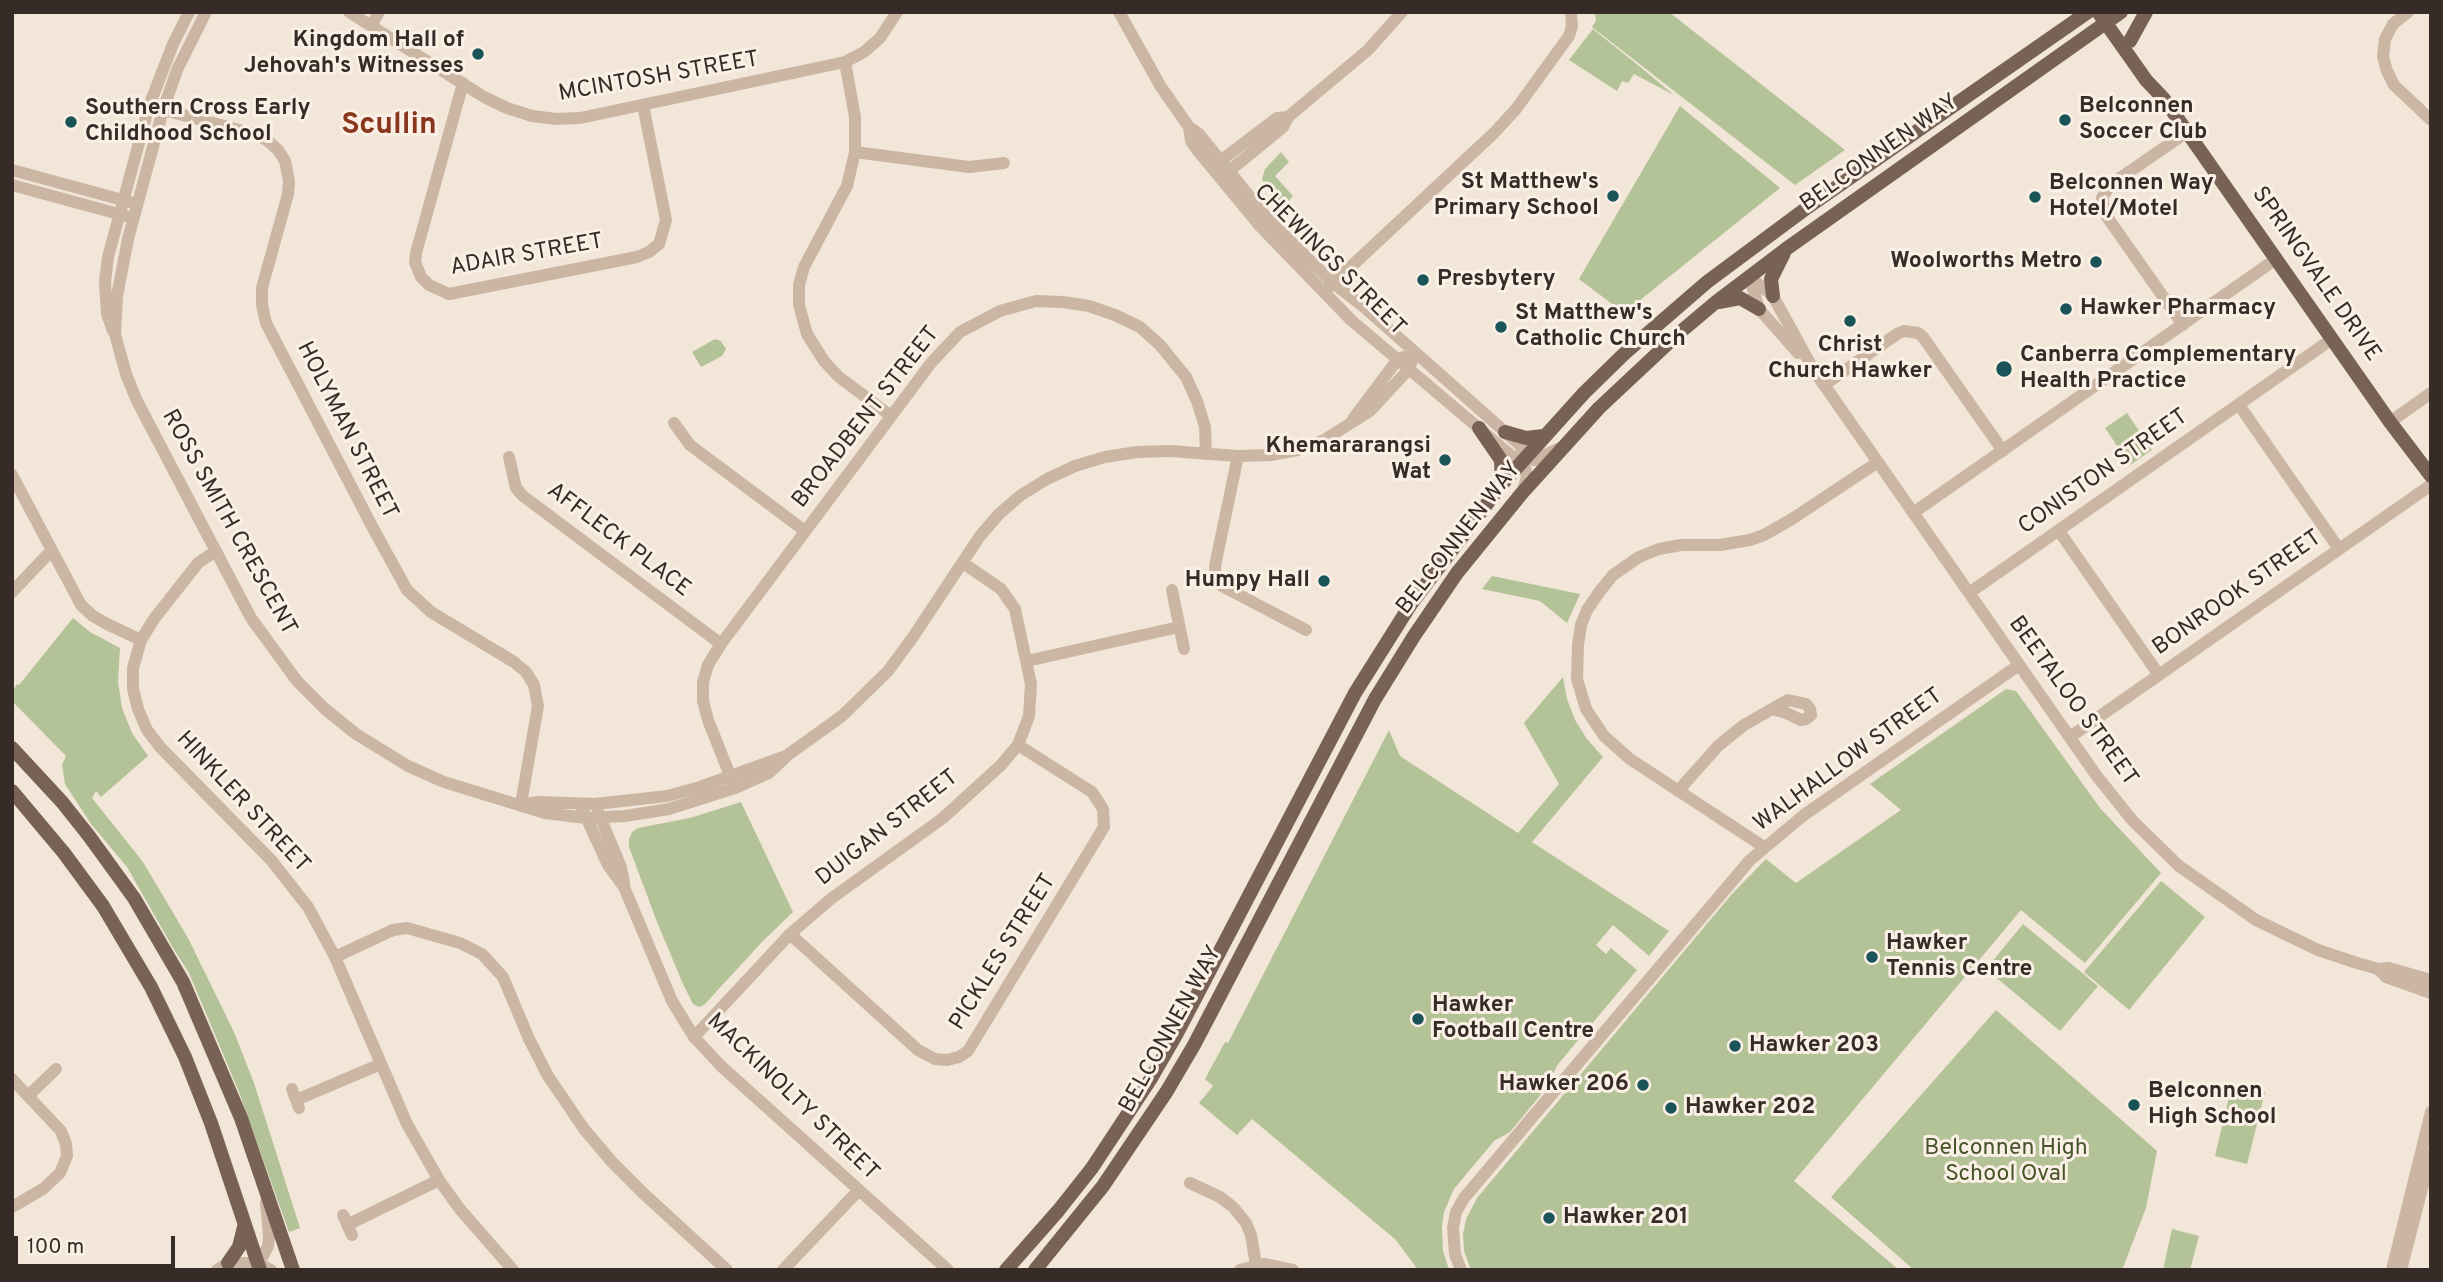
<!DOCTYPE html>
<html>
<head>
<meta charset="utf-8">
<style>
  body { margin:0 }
  #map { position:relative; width:2443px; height:1282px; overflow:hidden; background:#f2e6d8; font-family:Overpass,sans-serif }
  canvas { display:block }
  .frame { position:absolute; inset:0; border:14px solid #362b26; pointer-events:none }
  .scale { position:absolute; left:14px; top:1236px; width:161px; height:32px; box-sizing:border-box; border:4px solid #362b26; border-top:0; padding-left:9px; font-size:21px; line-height:24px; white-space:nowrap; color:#362b26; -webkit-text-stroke:5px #faf0e5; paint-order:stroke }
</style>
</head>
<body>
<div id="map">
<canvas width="2443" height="1282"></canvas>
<div class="frame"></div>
<div class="scale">100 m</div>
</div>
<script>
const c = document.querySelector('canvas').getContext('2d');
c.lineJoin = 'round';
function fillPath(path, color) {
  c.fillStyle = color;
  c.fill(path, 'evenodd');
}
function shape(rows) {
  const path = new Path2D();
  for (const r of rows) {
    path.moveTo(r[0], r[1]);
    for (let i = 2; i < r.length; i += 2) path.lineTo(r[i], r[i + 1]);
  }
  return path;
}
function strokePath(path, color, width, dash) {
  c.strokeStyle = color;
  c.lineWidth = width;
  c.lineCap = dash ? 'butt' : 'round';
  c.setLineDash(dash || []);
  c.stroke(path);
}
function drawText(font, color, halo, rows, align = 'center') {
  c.font = font + ' Overpass,sans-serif';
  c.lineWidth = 6;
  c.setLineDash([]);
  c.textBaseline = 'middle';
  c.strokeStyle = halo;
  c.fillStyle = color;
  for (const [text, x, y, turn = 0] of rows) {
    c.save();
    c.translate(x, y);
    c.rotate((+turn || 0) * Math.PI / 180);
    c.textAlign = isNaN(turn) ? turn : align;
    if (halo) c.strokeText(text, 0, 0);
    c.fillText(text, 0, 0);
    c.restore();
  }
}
fillPath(shape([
  [1595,12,1669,12,1845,150,1795,185,1592,27,1596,21],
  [1593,29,1639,66,1674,95,1634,74,1628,83,1622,81,1617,91,1569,60],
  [1680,106,1780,188,1624,313,1579,279],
  [1281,152,1289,162,1275,176,1293,196,1284,207,1266,187,1262,179,1265,169],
  [715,339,721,341,726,349,722,356,701,367,692,352],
  [2127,413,2152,450,2130,465,2105,428],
  [1492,576,1580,594,1567,623,1540,601,1482,589],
  [73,618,90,632,120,648,118,682,122,708,132,733,148,756,101,797,96,791,92,798,143,862,188,938,234,1032,254,1083,300,1228,289,1232,239,1092,189,973,173,948,127,867,91,824,65,784,62,765,66,756,12,701,12,693,17,684,19,685],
  [1563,677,1567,699,1575,720,1587,739,1603,757,1532,842,1669,931,1649,956,1613,925,1596,945,1606,954,1611,948,1637,970,1559,1063,1539,1097,1510,1132,1494,1141,1454,1189,1444,1212,1442,1226,1443,1251,1449,1270,1418,1270,1396,1240,1252,1119,1237,1135,1199,1103,1213,1086,1205,1079,1225,1042,1228,1043,1389,730,1400,756,1518,833,1559,784,1524,723],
  [2006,689,2016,691,2100,808,2161,873,2085,963,2021,910,1794,1181,1899,1270,1471,1270,1464,1251,1463,1234,1466,1219,1477,1198,1732,894,1766,859,1796,883,1901,810,1870,784],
  [741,802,793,912,762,942,704,1005,699,1007,693,1004,683,984,657,922,629,847,629,839,632,832,638,828,690,818],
  [2161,881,2205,917,2129,1010,2084,972],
  [2023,924,2098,986,2060,1031,1986,969],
  [1996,1010,2157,1151,2146,1208,2122,1270,1914,1270,1831,1197],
  [2232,1084,2265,1092,2247,1164,2215,1156],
  [2172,1229,2199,1236,2190,1270,2163,1270]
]), '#b4c298');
strokePath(shape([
  [206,12,177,70,163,110,128,239,117,296,115,334,126,374,137,401,251,618,297,681,325,709,356,734,408,766,444,782,545,813,586,818,625,816,669,809,735,788,769,773,789,754,842,716,888,671,913,637,980,536,999,514,1021,495,1047,479,1075,466,1105,457,1137,452,1170,451,1238,456,1271,455,1298,450,1324,440,1370,411,1409,369,1415,353],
  [349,12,484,97,507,108,532,116,556,119,580,118,845,62,864,52,880,38,897,12],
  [1119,12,1161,87,1189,127,1191,141,1198,151,1259,225,1351,320,1513,457,1535,460,1560,448],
  [2408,12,2393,24,2385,39,2383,57,2387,71,2394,85,2431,120],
  [371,26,379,12],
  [845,62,855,117,855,152,847,186,804,267,799,285,799,305,807,334,824,361,839,377,891,416],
  [463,83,416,253,415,262,421,277,429,285,449,294,637,257,649,252,659,244,666,220,643,105],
  [149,106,254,134,267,140,278,150,285,161,289,181,288,194,262,288,262,305,266,323,374,530,407,590,431,612,514,662,526,672,534,685,538,706,521,804],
  [1189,127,1199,134,1267,218,1333,283,1364,307,1521,446,1527,477,1522,493],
  [855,152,969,167,1004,163],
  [1215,165,1277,118,1288,117],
  [12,170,130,202],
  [1223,176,1283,127,1288,117,1368,50,1402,12],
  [12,185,126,216],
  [1749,276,1773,296,1813,369,2096,775,2132,820,2179,866,2256,920,2318,950,2354,962,2378,969,2389,968,2431,980],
  [1749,276,1759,309,1798,353],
  [1327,289,1494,133,1516,109,1569,36,1572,26,1571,12],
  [2183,325,2105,214,2102,198,2110,185,2187,132],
  [113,331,107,314,105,282,108,257,149,106,173,44,189,12],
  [1824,385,1897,334,1904,331,1918,333,1923,337,2003,451],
  [2239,405,2339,549],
  [1353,419,1398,359,1403,357],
  [2390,422,2431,393],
  [674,423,690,445,805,531],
  [1238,456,1215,566,1216,579,1222,586,1306,630],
  [509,457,516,488,523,496,721,644],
  [12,475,81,605,93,616,107,624,141,640],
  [1913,513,2276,259],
  [2059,531,2159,675],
  [216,551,198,563,154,619,141,640,133,668,133,689,138,709,147,730,161,748,271,860,308,907,335,957,407,1124,439,1180,459,1208,513,1270],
  [1172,590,1184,649],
  [12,592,51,551],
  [1969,593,2332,339],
  [1027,661,1179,627],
  [2070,737,2431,485],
  [735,788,708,720,703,701,703,682,708,665,721,644,931,363,960,332,1000,311,1036,301,1063,302,1089,306,1115,315,1140,327,1160,345,1186,377,1197,401,1205,427,1206,454],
  [1678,791,1718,746,1744,725,1788,700,1806,704,1810,709,1811,715,1806,719,1801,720,1786,713,1772,709],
  [524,804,539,802,595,804,667,796,700,787,786,756],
  [580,804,608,865,624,887,672,1001,694,1037,721,1066,948,1270],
  [598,812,621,867,624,883],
  [1764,847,1630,759,1604,736,1586,709,1577,679,1578,645,1581,625,1587,610,1600,591,1613,575,1639,557,1659,549,1681,545,1720,545,1750,540,1764,535,1792,519,1878,462],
  [790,934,918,1050,935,1059,947,1060,959,1057,968,1051,1104,827,1103,809,1092,792,1018,745],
  [335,957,393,930,407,928,460,943,482,954,503,977,529,1039,548,1076,584,1129,612,1162,643,1193,727,1270],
  [2378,969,2386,977,2431,993],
  [694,1037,790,934,832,898,943,818,1001,765,1018,745,1029,716,1031,684,1015,609,1001,589,963,563],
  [12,1079,61,1131,66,1144,67,1156,60,1173,43,1189,12,1207],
  [292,1089,299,1108],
  [28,1096,56,1069],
  [296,1100,381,1064],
  [1190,1183,1220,1197,1233,1207,1246,1223,1251,1235,1256,1265],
  [343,1215,352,1235],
  [347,1225,439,1180],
  [217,1270,228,1263,258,1263,271,1270],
  [250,1270,263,1256,268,1246,269,1237,266,1202],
  [783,1270,858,1191],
  [1240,1270,1264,1264,1293,1270],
  [1461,1270,1455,1254,1453,1228,1456,1212,1464,1198,1750,860,1804,815,2019,665],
  [2392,1270,2431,1112],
  [2401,1270,2431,1154]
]), '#cbb6a4', 12);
strokePath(shape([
  [2098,12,2146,80,2164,99,2390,422,2431,476],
  [2130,41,2146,12],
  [1773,296,1771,279,1784,253],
  [1719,302,1740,298,1759,309],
  [1479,428,1501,460,1502,484],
  [1505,432,1526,438,1543,436],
  [12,748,62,802,89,836,134,898,183,982,241,1118,293,1270],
  [12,791,64,853,103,906,151,987,185,1057,211,1123,260,1270],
  [228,1263,239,1247,244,1227],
  [1006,1270,1058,1211,1092,1168,1150,1080,1176,1035,1355,693,1411,604,1502,484,1584,393,1625,353,1707,282,1808,207,2088,12],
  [1035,1270,1103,1186,1167,1091,1194,1045,1375,699,1414,636,1457,573,1522,493,1599,408,1678,334,1716,302,1786,249,2121,12]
]), '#786256', 14);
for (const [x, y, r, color] of [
  [478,54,7,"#1a5459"],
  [2065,120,7,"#1a5459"],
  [71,122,7,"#1a5459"],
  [1613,196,7,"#1a5459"],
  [2035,197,7,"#1a5459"],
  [2096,262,7,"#1a5459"],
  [1423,280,7,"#1a5459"],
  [2066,309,7,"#1a5459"],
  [1850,321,7,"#1a5459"],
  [1501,327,7,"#1a5459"],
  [2004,369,9,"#1a5459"],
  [1445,460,7,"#1a5459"],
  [1324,581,7,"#1a5459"],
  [1872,957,7,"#1a5459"],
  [1418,1019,7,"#1a5459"],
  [1735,1046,7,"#1a5459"],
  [1643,1085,7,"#1a5459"],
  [2134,1105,7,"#1a5459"],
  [1671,1108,7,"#1a5459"],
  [1549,1218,7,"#1a5459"]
]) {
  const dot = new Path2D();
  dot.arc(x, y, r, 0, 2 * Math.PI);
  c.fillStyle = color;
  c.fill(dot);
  strokePath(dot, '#faf0e5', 2.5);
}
drawText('bold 23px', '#362b26', '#faf0e5', [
  ["Kingdom Hall of",464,41,"right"],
  ["Jehovah's Witnesses",464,67,"right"],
  ["Belconnen",2079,107],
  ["Soccer Club",2079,133],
  ["Southern Cross Early",85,109],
  ["Childhood School",85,135],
  ["St Matthew's",1599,183,"right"],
  ["Primary School",1599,209,"right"],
  ["Belconnen Way",2049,184],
  ["Hotel/Motel",2049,210],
  ["Woolworths Metro",2082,262,"right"],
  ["Presbytery",1437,280],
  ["Hawker Pharmacy",2080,309],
  ["St Matthew's",1515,314],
  ["Catholic Church",1515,340],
  ["Christ",1850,346,"center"],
  ["Church Hawker",1850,372,"center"],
  ["Canberra Complementary",2020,356],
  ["Health Practice",2020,382],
  ["Khemararangsi",1431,447,"right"],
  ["Wat",1431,473,"right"],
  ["Humpy Hall",1310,581,"right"],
  ["Hawker",1886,944],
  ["Tennis Centre",1886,970],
  ["Hawker",1432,1006],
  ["Football Centre",1432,1032],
  ["Hawker 203",1749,1046],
  ["Hawker 206",1629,1085,"right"],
  ["Belconnen",2148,1092],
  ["High School",2148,1118],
  ["Hawker 202",1685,1108],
  ["Hawker 201",1563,1218]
], 'left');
drawText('23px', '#362b26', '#faf0e5', [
  ["MCINTOSH STREET",659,78,-10],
  ["BELCONNEN WAY",1880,154,-35],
  ["ADAIR STREET",527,256,-10],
  ["CHEWINGS STREET",1329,261,45],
  ["SPRINGVALE DRIVE",2315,275,55],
  ["BROADBENT STREET",867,418,-52],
  ["HOLYMAN STREET",346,431,63],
  ["CONISTON STREET",2104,473,-35],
  ["ROSS SMITH CRESCENT",228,523,61],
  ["BELCONNEN WAY",1460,539,-52],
  ["AFFLECK PLACE",618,541,37],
  ["BONROOK STREET",2238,594,-35],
  ["BEETALOO STREET",2072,702,54],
  ["WALHALLOW STREET",1849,761,-36],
  ["HINKLER STREET",242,803,47],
  ["DUIGAN STREET",888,829,-38],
  ["PICKLES STREET",1004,953,-58],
  ["BELCONNEN WAY",1172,1030,-61],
  ["MACKINOLTY STREET",792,1098,44]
]);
drawText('23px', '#455529', '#faf0e5', [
  ["Belconnen High",2006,1149],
  ["School Oval",2006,1175]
]);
drawText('bold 30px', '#88361c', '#faf0e5', [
  ["Scullin",389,127]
]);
</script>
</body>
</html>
